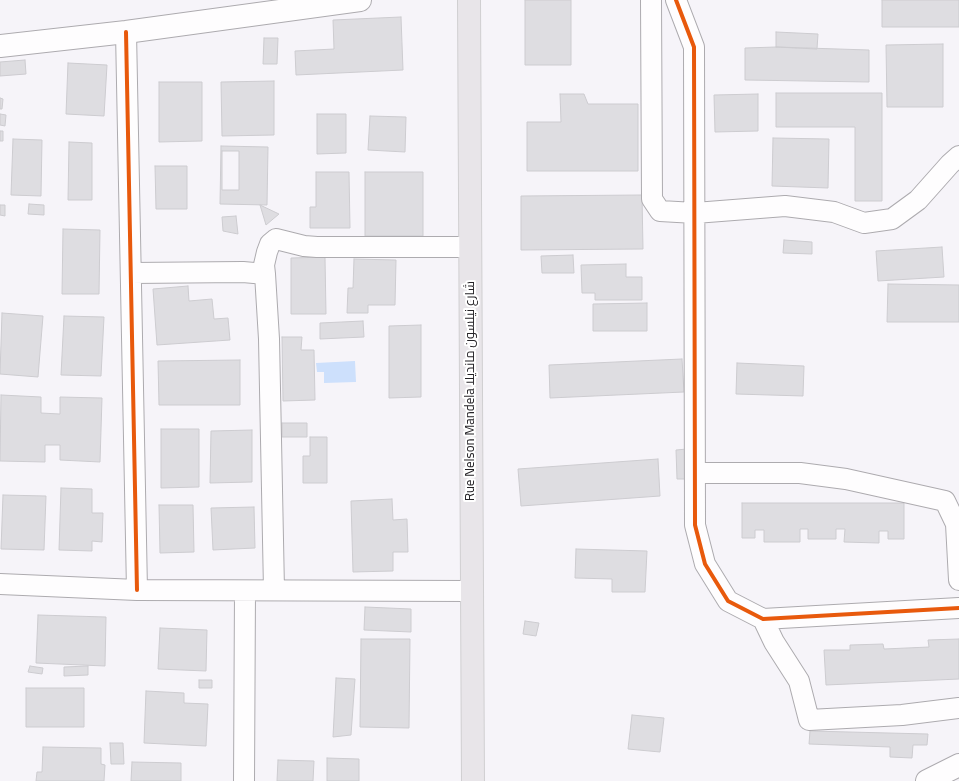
<!DOCTYPE html>
<html>
<head>
<meta charset="utf-8">
<style>
  body { margin:0 }
  canvas { display:block; background:#f6f4f9 }
</style>
</head>
<body>
<canvas width="959" height="781"></canvas>
<script>
const c = document.querySelector('canvas').getContext('2d');
c.lineJoin = 'round';
function fillPath(path, color) {
  c.fillStyle = color;
  c.fill(path, 'evenodd');
}
function shape(rows) {
  const path = new Path2D();
  for (const r of rows) {
    path.moveTo(r[0], r[1]);
    for (let i = 2; i < r.length; i += 2) path.lineTo(r[i], r[i + 1]);
  }
  return path;
}
function strokePath(path, color, width, dash) {
  c.strokeStyle = color;
  c.lineWidth = width;
  c.lineCap = dash ? 'butt' : 'round';
  c.setLineDash(dash || []);
  c.stroke(path);
}
function drawText(font, color, halo, rows, align = 'center') {
  c.font = font + ' Georgia,Cairo,serif';
  c.lineWidth = 4;
  c.setLineDash([]);
  c.textBaseline = 'middle';
  c.strokeStyle = halo;
  c.fillStyle = color;
  for (const [text, x, y, turn = 0] of rows) {
    c.save();
    c.translate(x, y);
    c.rotate((+turn || 0) * Math.PI / 180);
    c.textAlign = isNaN(turn) ? turn : align;
    if (halo) c.strokeText(text, 0, 0);
    c.fillText(text, 0, 0);
    c.restore();
  }
}
fillPath(shape([
  [355,361,356,382,324,383,324,372,317,372,316,363]
]), '#cde0fc');
const building = shape([
  [525,0,571,0,571,65,525,65,525,0],
  [882,0,959,0,959,27,882,27,882,0],
  [401,17,403,70,296,75,295,51,334,49,333,20,401,17],
  [776,32,818,34,817,49,776,47,776,32],
  [264,38,278,38,277,64,263,64,264,38],
  [943,44,943,107,887,107,886,45,943,44],
  [776,47,869,50,869,82,745,80,745,48,776,47],
  [25,60,26,74,0,76,0,62,25,60],
  [68,63,107,65,104,116,66,114,68,63],
  [274,81,274,135,222,136,221,82,274,81],
  [159,82,202,82,202,141,159,142,159,82],
  [776,93,882,93,882,201,855,201,855,127,776,127,776,93],
  [560,94,584,94,588,104,638,104,638,171,527,171,527,122,561,122,560,94],
  [758,94,758,131,715,132,714,95,758,94],
  [0,98,3,99,2,109,0,109,0,98],
  [0,114,6,115,5,126,0,125,0,114],
  [317,114,346,114,346,153,317,154,317,114],
  [370,116,406,117,405,152,368,150,370,116],
  [0,131,3,131,3,141,0,141,0,131],
  [773,138,829,139,828,188,772,186,773,138],
  [13,139,42,140,41,196,11,195,13,139],
  [69,142,92,143,92,200,68,200,69,142],
  [221,146,268,147,267,205,220,204,221,146],
  [222,151,239,151,239,190,222,190,222,151],
  [155,166,187,166,187,209,156,209,155,166],
  [316,172,349,172,350,228,310,228,310,207,316,207,316,172],
  [365,172,423,172,423,236,365,236,365,172],
  [642,195,643,249,521,250,521,196,642,195],
  [29,204,44,205,44,215,28,214,29,204],
  [0,205,5,205,5,216,0,215,0,205],
  [260,205,279,214,266,225,260,205],
  [236,216,238,234,223,231,222,217,236,216],
  [63,229,100,230,99,294,62,294,63,229],
  [784,240,812,242,812,254,783,253,784,240],
  [942,247,944,277,878,281,876,251,942,247],
  [573,255,574,273,542,273,541,256,573,255],
  [325,257,326,314,291,314,291,258,325,257],
  [354,259,396,260,395,305,368,305,368,313,347,313,348,288,353,288,354,259],
  [626,264,626,277,642,277,642,300,595,300,595,293,582,293,581,265,626,264],
  [888,284,959,285,959,322,887,322,888,284],
  [188,286,189,301,212,299,214,319,228,318,230,340,157,345,153,289,188,286],
  [647,303,647,331,593,331,593,304,647,303],
  [2,313,43,316,38,377,0,374,2,313],
  [64,316,104,317,101,376,61,375,64,316],
  [363,321,364,337,320,339,320,323,363,321],
  [421,325,421,397,389,398,389,326,421,325],
  [282,337,302,337,301,350,314,350,315,400,283,401,282,337],
  [682,359,684,392,550,398,549,365,682,359],
  [240,360,240,405,159,405,158,361,240,360],
  [737,363,804,366,803,396,736,394,737,363],
  [1,395,41,397,41,413,60,414,60,397,102,398,100,462,60,460,60,445,45,445,45,462,0,461,1,395],
  [282,423,307,423,307,437,282,437,282,423],
  [161,429,199,429,199,487,161,488,161,429],
  [252,430,252,482,210,483,211,431,252,430],
  [310,437,327,437,327,483,303,483,303,456,310,456,310,437],
  [687,449,687,479,677,479,676,450,687,449],
  [658,459,660,496,521,506,518,469,658,459],
  [61,488,92,489,92,513,103,513,102,542,92,541,92,551,59,550,61,488],
  [3,495,46,496,44,550,1,549,3,495],
  [392,499,393,520,407,519,408,552,393,552,393,571,353,572,351,501,392,499],
  [742,503,904,503,904,539,888,539,888,531,879,531,879,543,844,542,845,529,836,529,836,539,808,539,808,529,800,529,800,542,764,542,764,530,755,530,755,538,742,538,742,503],
  [159,505,193,505,194,552,160,553,159,505],
  [254,507,255,548,213,550,211,508,254,507],
  [576,549,647,551,645,592,612,592,612,579,575,578,576,549],
  [365,607,411,609,411,632,364,630,365,607],
  [38,615,106,617,105,666,36,663,38,615],
  [525,621,539,623,536,636,523,634,525,621],
  [160,628,207,630,206,671,158,669,160,628],
  [361,639,410,639,409,728,360,727,361,639],
  [959,639,959,679,826,685,824,650,850,650,850,645,883,644,884,649,929,647,928,640,959,639],
  [30,666,43,668,42,674,28,672,30,666],
  [88,666,88,675,64,676,64,667,88,666],
  [336,678,355,679,351,735,333,737,336,678],
  [199,680,212,680,212,688,199,688,199,680],
  [26,688,84,688,84,727,26,727,26,688],
  [146,691,184,693,184,703,208,704,206,746,144,743,146,691],
  [632,715,664,718,660,752,628,749,632,715],
  [810,731,928,734,927,745,913,745,912,758,890,757,890,747,809,744,810,731],
  [110,743,123,743,124,764,111,764,110,743],
  [43,747,101,748,101,764,105,765,104,781,36,781,37,772,42,772,43,747],
  [327,758,359,759,359,781,327,781,327,758],
  [278,760,314,761,313,781,277,781,278,760],
  [132,762,181,763,181,781,131,781,132,762]
]);
fillPath(building, '#dedde1');
strokePath(building, '#cdccd0', 1);
const minor = shape([
  [651,0,652,199,660,211,695,213,785,206,834,212,864,223,892,219,918,200,950,164,959,156],
  [676,0,694,47,695,525,705,564,728,601,763,619,959,608],
  [126,32,137,590],
  [131,273,243,272,265,274,269,339,274,590],
  [265,274,264,265,267,252,270,244,276,239,304,246,317,247,470,247],
  [695,473,800,473,846,479,945,501,956,524,959,580],
  [0,584,137,590,471,591],
  [763,619,774,642,799,681,809,720,902,715,959,708],
  [244,781,245,591]
]);
const tertiary = shape([
  [0,46,126,32,360,0],
  [927,781,959,765]
]);
const primary = shape([
  [469,0,473,781]
]);
strokePath(minor, '#adabaf', 22);
strokePath(tertiary, '#adabaf', 24);
strokePath(primary, '#d0cfd1', 24);
strokePath(minor, '#fefdfe', 20);
strokePath(tertiary, '#fefdfe', 22);
strokePath(primary, '#e8e5e9', 22);
strokePath(shape([
  [676,0,694,47,695,525,705,564,728,601,763,619,959,608],
  [126,32,137,590]
]), '#e8590c', 4);
drawText('13px', '#252327', '#fff', [
  ["Rue Nelson Mandela شارع نيلسون مانديلا",471,391,-90]
]);
</script>
</body>
</html>
